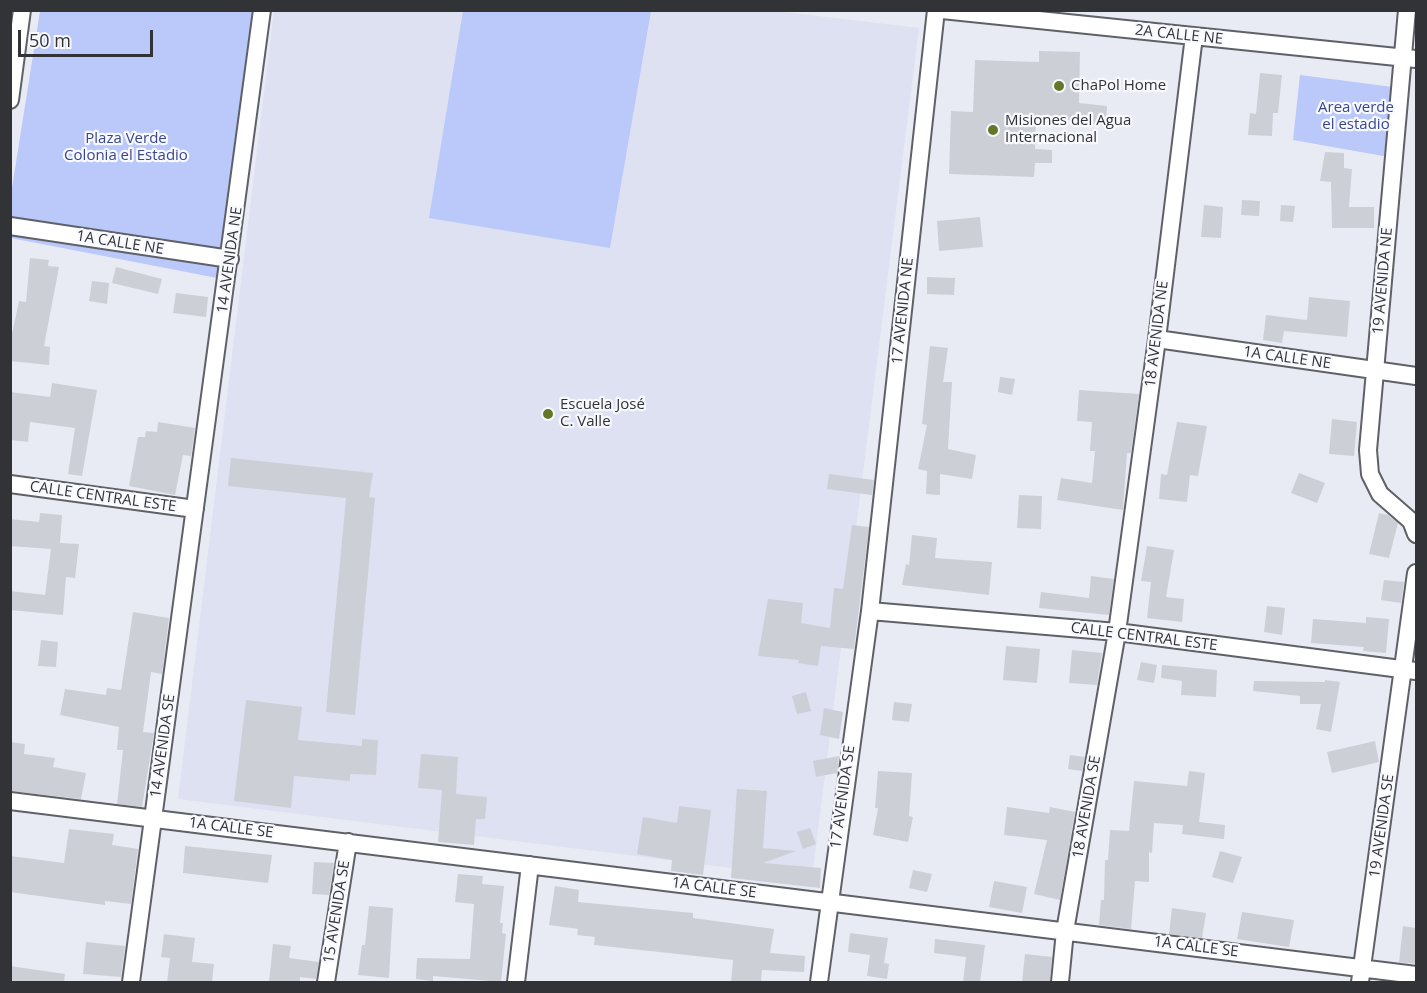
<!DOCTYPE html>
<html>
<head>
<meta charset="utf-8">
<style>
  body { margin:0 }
  #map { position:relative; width:1427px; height:993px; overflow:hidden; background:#e9ebf4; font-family:"Open Sans",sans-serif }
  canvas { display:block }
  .frame { position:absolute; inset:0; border:12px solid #323336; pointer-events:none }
  .scale { position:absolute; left:18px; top:30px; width:135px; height:27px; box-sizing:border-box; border:3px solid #323336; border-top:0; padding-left:8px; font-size:18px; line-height:21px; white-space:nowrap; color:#323336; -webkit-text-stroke:4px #f7f9fe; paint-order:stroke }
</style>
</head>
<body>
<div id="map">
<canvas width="1427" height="993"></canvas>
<div class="frame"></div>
<div class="scale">50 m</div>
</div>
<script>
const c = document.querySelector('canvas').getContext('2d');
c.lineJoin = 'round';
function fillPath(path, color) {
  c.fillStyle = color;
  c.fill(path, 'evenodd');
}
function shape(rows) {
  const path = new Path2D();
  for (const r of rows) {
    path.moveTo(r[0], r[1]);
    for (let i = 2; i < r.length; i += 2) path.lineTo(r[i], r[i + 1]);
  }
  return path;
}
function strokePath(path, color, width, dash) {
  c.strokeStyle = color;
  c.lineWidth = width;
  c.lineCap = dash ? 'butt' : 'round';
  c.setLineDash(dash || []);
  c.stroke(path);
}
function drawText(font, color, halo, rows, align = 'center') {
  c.font = font + ' "Open Sans",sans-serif';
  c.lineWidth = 4.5;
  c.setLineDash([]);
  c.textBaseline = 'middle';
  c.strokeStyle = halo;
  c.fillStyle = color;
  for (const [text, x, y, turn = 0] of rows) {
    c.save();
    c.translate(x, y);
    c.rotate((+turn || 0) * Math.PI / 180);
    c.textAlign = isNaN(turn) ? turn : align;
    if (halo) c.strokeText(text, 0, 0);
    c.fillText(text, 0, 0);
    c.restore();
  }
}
fillPath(shape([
  [768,10,919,28,812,878,178,799,274,11]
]), '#dde1f1');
fillPath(shape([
  [40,11,253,11,217,278,11,238,11,194],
  [463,11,651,11,610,248,429,218],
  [1300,75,1393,87,1389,157,1293,140]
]), '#bac8fa');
fillPath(shape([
  [1039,51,1080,52,1079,103,1107,106,1106,125,1083,123,1083,120,1036,119,1035,149,1052,150,1052,163,1035,163,1034,177,949,174,951,111,973,112,975,60,1039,62],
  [1260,73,1282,75,1278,113,1273,113,1272,136,1248,135,1250,113,1256,114],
  [1325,152,1344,153,1344,168,1352,169,1349,207,1374,207,1374,228,1332,228,1331,182,1320,181],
  [1242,200,1260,201,1259,216,1241,215],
  [1204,205,1223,207,1221,238,1201,237],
  [1281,205,1295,206,1293,222,1280,221],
  [980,217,983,247,939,251,937,221],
  [30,258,49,260,48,266,59,267,44,346,50,347,49,365,10,361,10,343,19,301,26,302],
  [116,267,162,279,158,294,112,283],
  [927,277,955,278,954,295,927,294],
  [92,281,109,283,107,304,89,301],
  [176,293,208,297,206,317,173,313],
  [1309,297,1350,301,1347,337,1284,331,1282,343,1263,340,1266,315,1307,320],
  [930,346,948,348,943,382,952,382,948,449,976,455,972,479,940,474,940,495,926,494,927,471,918,469,927,425,922,424],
  [1000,377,1015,379,1012,395,998,392],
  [52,383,97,390,82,476,68,474,75,428,30,422,28,442,10,440,10,392,50,397],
  [1079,390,1139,394,1131,453,1127,453,1123,510,1057,500,1061,478,1092,483,1095,451,1090,451,1092,422,1077,421],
  [1332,419,1357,422,1354,456,1329,454],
  [158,422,195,428,191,456,183,455,175,495,129,486,138,437,145,437,146,431,157,432],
  [1177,422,1207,426,1198,476,1190,475,1187,502,1159,499,1161,474,1167,475],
  [231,458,373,473,369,497,375,498,355,715,326,712,346,498,228,486],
  [1299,473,1325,483,1317,503,1291,493],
  [829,474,874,480,872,495,827,489],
  [1019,495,1042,496,1041,529,1017,528],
  [40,513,62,515,60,543,79,544,75,578,66,577,63,615,10,610,10,591,45,595,51,549,10,546,10,519,39,522],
  [1379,513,1388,515,1398,523,1389,558,1369,554],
  [852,525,869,527,854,649,821,646,818,666,798,663,799,660,758,656,768,599,803,603,801,623,830,628,834,588,843,589],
  [912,535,937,538,935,558,992,562,989,595,902,585,906,564,909,565],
  [1147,546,1174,550,1166,597,1184,599,1182,622,1147,618,1151,582,1141,581],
  [1091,576,1114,579,1109,615,1039,608,1041,592,1089,598],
  [1384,580,1404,582,1401,603,1381,600],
  [1267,606,1285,608,1282,635,1264,632],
  [133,612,169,618,162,674,151,672,143,732,154,733,142,807,117,804,123,750,117,750,119,727,60,715,65,689,106,695,107,688,121,690],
  [1366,617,1389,619,1386,653,1363,651,1364,647,1311,643,1313,619,1366,623],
  [41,640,58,642,56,667,38,666],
  [1006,646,1040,649,1037,683,1003,680],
  [1072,650,1102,653,1097,685,1069,683],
  [1141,662,1157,665,1154,683,1137,680],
  [1162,665,1217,670,1216,697,1181,695,1182,681,1161,678],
  [1325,680,1340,682,1331,732,1316,729,1321,704,1300,704,1300,696,1253,691,1254,681,1325,682],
  [806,692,811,711,797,714,792,696],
  [246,700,302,707,298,740,362,746,362,739,378,740,376,775,350,774,350,781,294,776,291,808,234,801],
  [894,702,912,704,909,722,892,720],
  [824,708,843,712,839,739,820,735],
  [1375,741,1379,762,1332,773,1327,752],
  [10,742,25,744,24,754,55,758,53,767,86,773,81,799,10,791],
  [421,754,458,757,456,794,487,797,485,819,476,819,474,845,438,842,442,790,418,788],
  [1070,755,1085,757,1082,771,1068,769],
  [839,756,837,773,816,777,813,761],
  [878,771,912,773,909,816,913,817,908,842,873,835,878,808,875,808],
  [1189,771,1205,773,1199,822,1225,825,1224,839,1182,834,1183,825,1154,823,1152,853,1149,852,1149,882,1135,881,1131,929,1099,925,1101,900,1104,900,1105,860,1108,860,1110,830,1129,831,1134,781,1187,786],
  [737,789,767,791,763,848,796,851,763,863,821,868,820,888,731,878],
  [679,806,711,810,703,875,671,871,672,860,637,854,643,817,677,823],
  [1007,807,1049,813,1050,807,1075,812,1060,900,1034,894,1047,840,1004,835],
  [810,828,816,844,803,849,797,832],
  [69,829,114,834,112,845,138,849,131,904,105,901,105,905,10,892,10,856,64,863],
  [185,846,272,855,268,883,183,873],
  [1220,851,1242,857,1233,883,1212,877],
  [314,862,334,863,329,895,312,894],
  [913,870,932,874,927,892,909,888],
  [458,874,483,876,482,884,504,886,500,923,503,923,502,933,506,934,501,982,433,976,433,981,416,979,417,958,470,959,474,904,455,902],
  [994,881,1027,887,1022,913,989,907],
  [555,886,579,890,578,902,693,913,693,918,774,929,770,953,805,956,804,972,762,970,761,982,731,982,733,960,594,945,595,937,577,935,578,929,549,925],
  [369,906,393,908,389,978,358,975,362,945,365,945],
  [1172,908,1206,913,1202,938,1169,934],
  [1242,912,1294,920,1289,947,1237,939],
  [1403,926,1416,928,1416,964,1399,962],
  [850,933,888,938,884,963,889,964,887,979,867,976,870,955,848,952],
  [164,934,195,938,192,962,214,964,212,982,167,982,170,958,161,957],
  [935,939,985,945,980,982,963,982,966,957,934,953],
  [86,942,125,946,121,977,83,974],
  [273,944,291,946,289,958,319,962,316,979,300,977,300,982,269,982],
  [1025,954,1052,957,1050,982,1022,982],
  [10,966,65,974,64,982,10,982]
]), '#cdcfd7');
const minor = shape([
  [942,10,1416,59],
  [1407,10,1368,450,1370,474,1380,494,1411,521,1416,534],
  [10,100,22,10],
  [10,226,230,259],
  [1157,339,1416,376],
  [10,484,195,509],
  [870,611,1117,632,1416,671],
  [10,801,1416,975],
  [131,982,262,10],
  [326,982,348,842],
  [516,982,530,865],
  [819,982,870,611,936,10],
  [1060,982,1065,931,1117,632,1157,339,1194,36],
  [1360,982,1416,573]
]);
strokePath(minor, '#5f6168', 20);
strokePath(minor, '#fff', 16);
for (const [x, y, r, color] of [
  [1059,86,6,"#637728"],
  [993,130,6,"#637728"],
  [548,414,6,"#637728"]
]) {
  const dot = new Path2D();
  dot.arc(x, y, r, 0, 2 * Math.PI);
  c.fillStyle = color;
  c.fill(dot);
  strokePath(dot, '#f7f9fe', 2);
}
drawText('15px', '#323336', '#f7f9fe', [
  ["2A CALLE NE",1179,35,6],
  ["1A CALLE NE",120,243,9],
  ["14 AVENIDA NE",230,260,-82],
  ["19 AVENIDA NE",1383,281,-85],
  ["17 AVENIDA NE",903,311,-84],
  ["18 AVENIDA NE",1157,334,-83],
  ["1A CALLE NE",1287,358,8],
  ["CALLE CENTRAL ESTE",103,497,8],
  ["CALLE CENTRAL ESTE",1144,637,7],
  ["14 AVENIDA SE",163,746,-82],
  ["17 AVENIDA SE",843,797,-82],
  ["18 AVENIDA SE",1087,807,-80],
  ["19 AVENIDA SE",1382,826,-82],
  ["1A CALLE SE",231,828,7],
  ["1A CALLE SE",714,888,7],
  ["15 AVENIDA SE",337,912,-81],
  ["1A CALLE SE",1196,947,7]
]);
drawText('15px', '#323336', '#f7f9fe', [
  ["ChaPol Home",1071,86],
  ["Misiones del Agua",1005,121],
  ["Internacional",1005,138],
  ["Escuela José",560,405],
  ["C. Valle",560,422]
], 'left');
drawText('15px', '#394791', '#f7f9fe', [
  ["Area verde",1356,108],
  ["el estadio",1356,125],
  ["Plaza Verde",126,139],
  ["Colonia el Estadio",126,156]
]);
</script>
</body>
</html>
